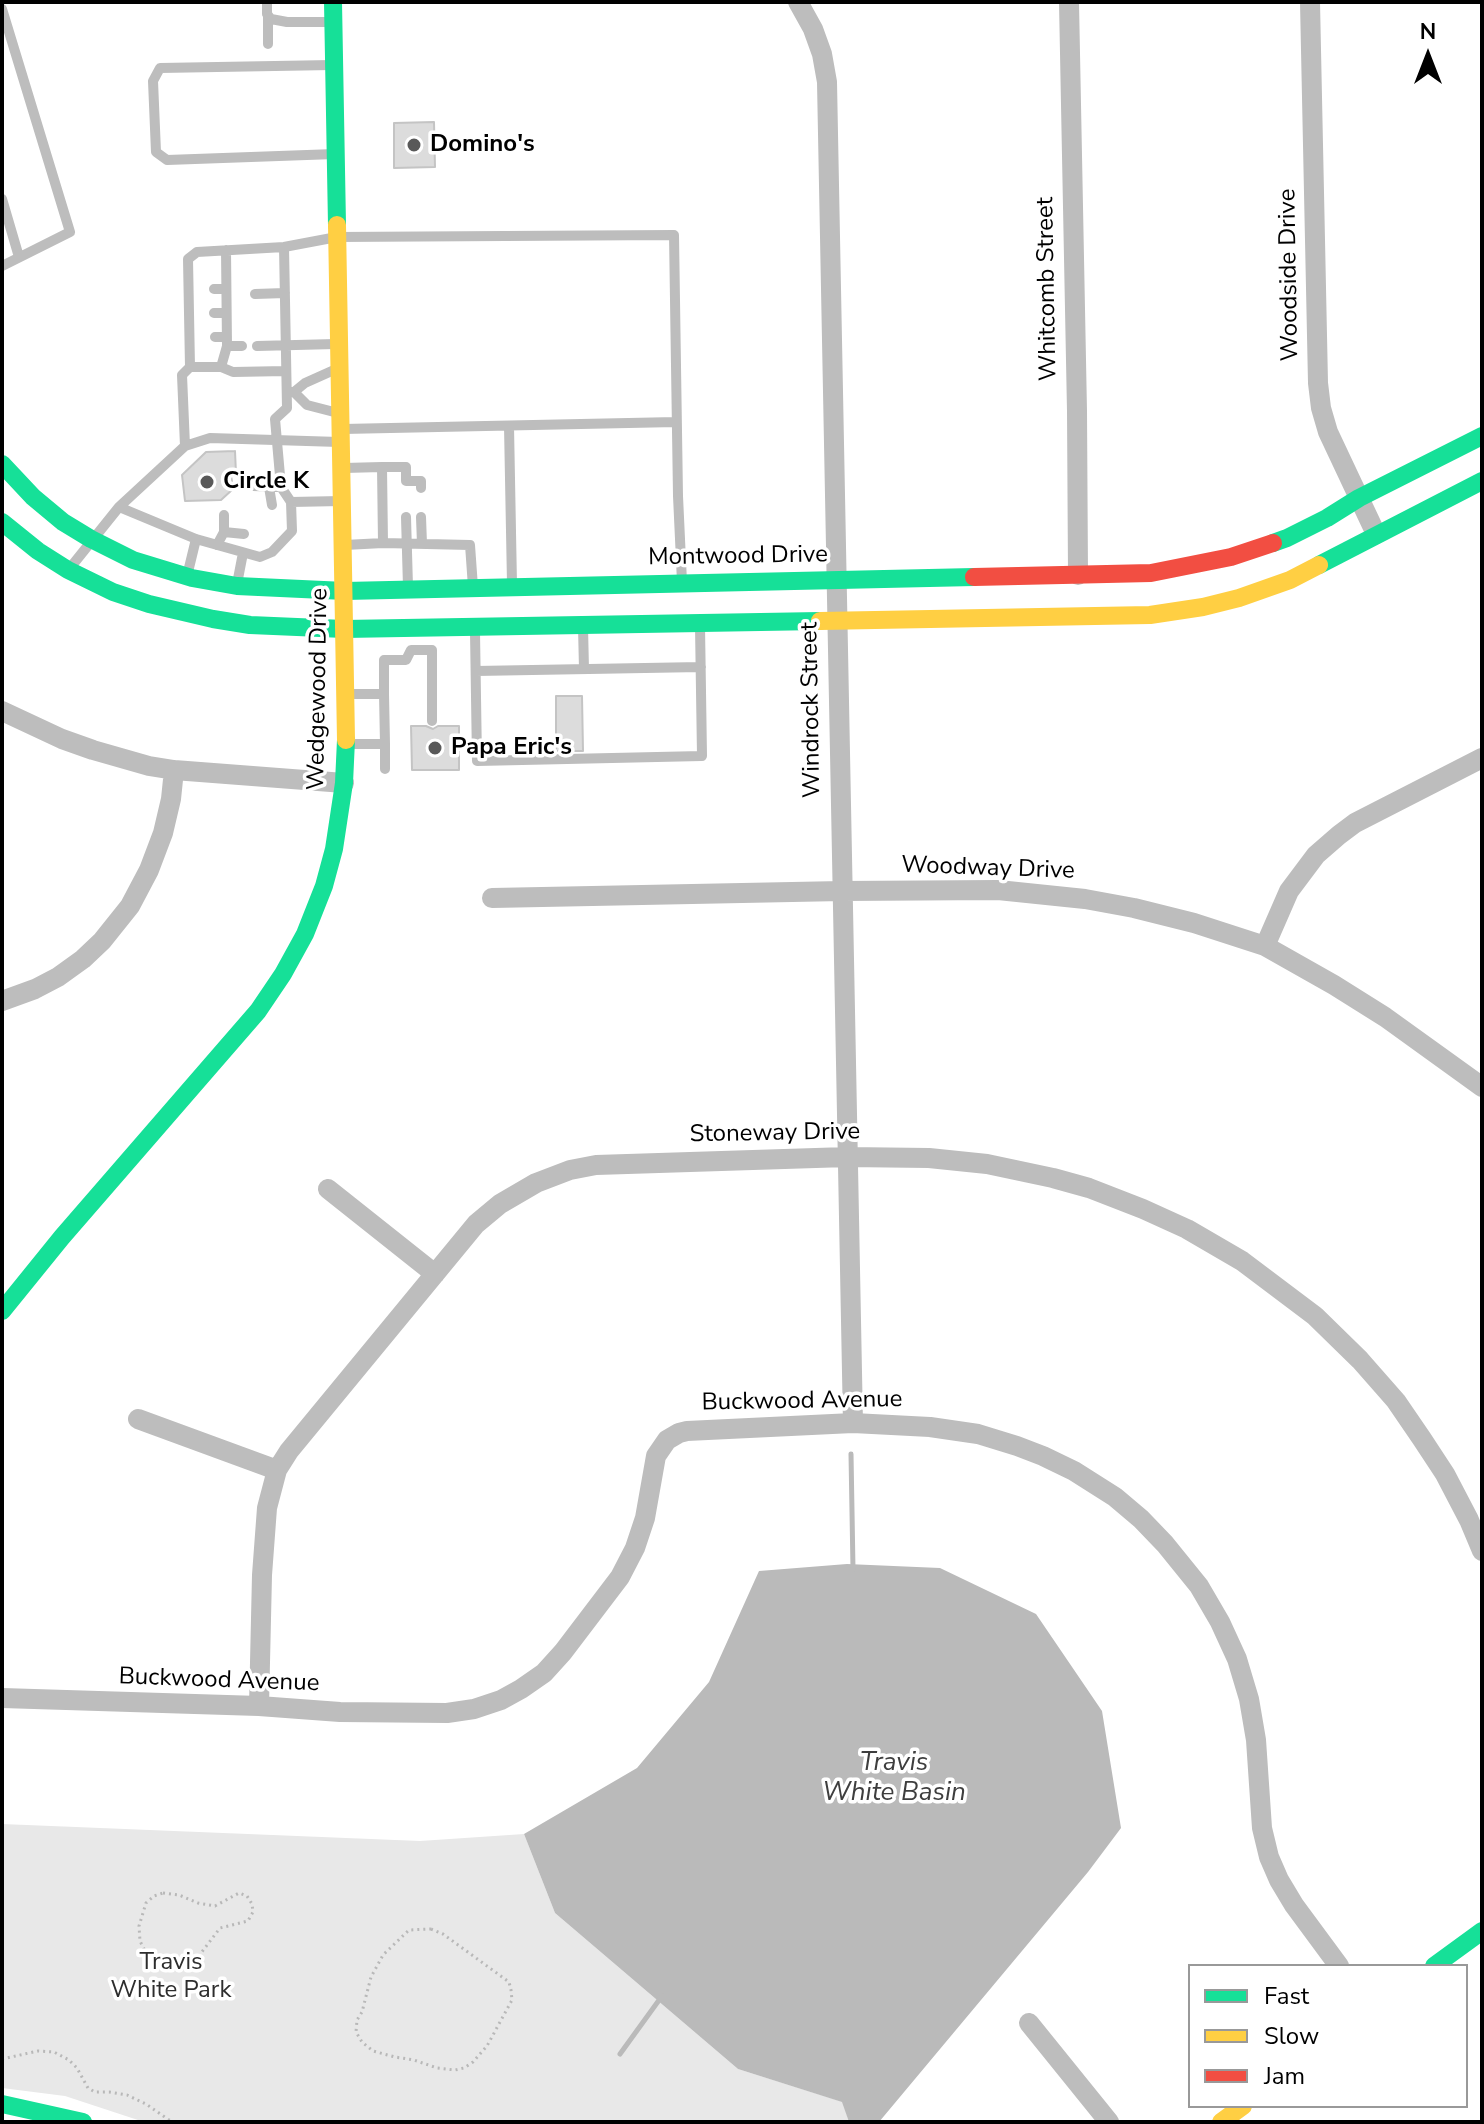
<!DOCTYPE html>
<html>
<head>
<meta charset="utf-8">
<style>
  body { margin:0 }
  #map { position:relative; width:1484px; height:2124px; overflow:hidden; background:#fff; font-family:"Nunito Sans",sans-serif }
  canvas { display:block }
  .frame { position:absolute; inset:0; border:4px solid #000; pointer-events:none }
  .legend { position:absolute; left:1188px; top:1964px; width:280px; height:144px; box-sizing:border-box; background:#fff; border:2px solid #999; margin:0; padding:10px 14px; list-style:none; font-size:24px; color:#000 }
  .legend li { display:flex; align-items:center; gap:16px; height:40px }
  .legend b { width:40px; border:2px solid #999 }
  .north { position:absolute; left:1388px; top:16px; width:80px; height:80px; -webkit-text-stroke:6px #fff; paint-order:stroke; rotate:0deg; font-size:22px; font-weight:700; line-height:32px; text-align:center; color:#000 }
  .north::after { content:''; display:block; margin:auto; width:28px; height:36px; background:#000; clip-path:polygon(50% 0,100% 100%,50% 72%,0 100%) }
</style>
</head>
<body>
<div id="map">
<canvas width="1484" height="2124"></canvas>
<div class="frame"></div>
<ul class="legend">
<li><b style="height:10px;background:#16e098"></b>Fast</li>
<li><b style="height:10px;background:#ffcf43"></b>Slow</li>
<li><b style="height:10px;background:#f24e42"></b>Jam</li>
</ul>
<div class="north">N</div>
</div>
<script>
const c = document.querySelector('canvas').getContext('2d');
c.lineJoin = 'round';
function fillPath(path, color) {
  c.fillStyle = color;
  c.fill(path, 'evenodd');
}
function shape(rows) {
  const path = new Path2D();
  for (const r of rows) {
    path.moveTo(r[0], r[1]);
    for (let i = 2; i < r.length; i += 2) path.lineTo(r[i], r[i + 1]);
  }
  return path;
}
function strokePath(path, color, width, dash) {
  c.strokeStyle = color;
  c.lineWidth = width;
  c.lineCap = dash ? 'butt' : 'round';
  c.setLineDash(dash || []);
  c.stroke(path);
}
function drawText(font, color, halo, rows, align = 'center') {
  c.font = font + ' "Nunito Sans",sans-serif';
  c.lineWidth = 7;
  c.setLineDash([]);
  c.textBaseline = 'middle';
  c.strokeStyle = halo;
  c.fillStyle = color;
  for (const [text, x, y, turn = 0] of rows) {
    c.save();
    c.translate(x, y);
    c.rotate((+turn || 0) * Math.PI / 180);
    c.textAlign = isNaN(turn) ? turn : align;
    if (halo) c.strokeText(text, 0, 0);
    c.fillText(text, 0, 0);
    c.restore();
  }
}
fillPath(shape([
  [2,1824,420,1841,524,1834,555,1913,738,2069,843,2102,849,2122,144,2122,65,2096,2,2088]
]), '#e8e8e8');
fillPath(shape([
  [847,1564,940,1568,1036,1614,1102,1711,1121,1828,1088,1872,879,2122,849,2122,842,2102,738,2069,555,1913,524,1834,637,1768,709,1682,759,1571]
]), '#bababa');
strokePath(shape([
  [851,1454,853,1569],
  [620,2054,662,1996]
]), '#bababa', 5);
const building = shape([
  [434,122,435,167,394,168,394,123,434,122],
  [235,451,236,474,231,475,233,489,221,500,185,501,182,475,206,452,235,451],
  [556,696,582,696,583,751,556,751,556,696],
  [411,726,426,726,433,729,438,726,459,726,459,770,412,770,411,726]
]);
fillPath(building, '#dcdcdc');
strokePath(building, '#c4c4c4', 2);
strokePath(shape([
  [163,1893,179,1895,198,1903,215,1906,239,1893,247,1896,252,1904,253,1912,248,1921,220,1928,195,1961,179,1967,166,1966,154,1961,144,1949,140,1941,139,1926,146,1903,154,1896,163,1893],
  [431,1929,443,1934,509,1982,511,1990,512,2000,487,2046,473,2062,464,2068,455,2070,437,2068,414,2060,395,2057,373,2051,362,2042,356,2032,357,2020,362,2012,371,1977,383,1955,409,1930,431,1929],
  [2,2059,38,2051,54,2052,69,2060,77,2068,88,2088,95,2092,109,2092,127,2095,146,2104,172,2122]
]), '#b8b8b8', 3, [2, 4]);
strokePath(shape([
  [267,2,267,14,271,19,287,22,330,22],
  [2,9,70,232,2,266],
  [268,17,268,44],
  [332,65,160,68,153,81,156,152,167,160,335,154],
  [2,199,19,257],
  [214,289,226,289],
  [255,294,285,293],
  [214,313,226,313],
  [215,337,227,337],
  [227,346,242,346],
  [257,346,335,344],
  [190,367,221,367,233,372,286,371],
  [221,367,227,346,226,250],
  [287,392,294,392,307,405,338,413],
  [294,392,305,383,334,370],
  [509,426,512,584],
  [343,429,676,422],
  [185,446,182,375,190,367,188,259,197,252,284,247,337,237,674,235,678,496,682,582],
  [382,467,406,467,406,481,421,481,421,488],
  [344,468,382,467,383,543,470,545,473,587],
  [253,486,281,487],
  [269,487,272,505],
  [291,502,341,501],
  [119,507,196,539,260,557,272,552,292,531,291,502,281,487,275,419,287,408,284,247],
  [406,517,408,587],
  [421,517,422,544],
  [224,532,244,534],
  [217,545,224,532,224,515],
  [345,545,383,543],
  [70,568,119,507,185,446,210,438,339,442],
  [188,572,196,539],
  [237,584,243,553],
  [583,627,584,669],
  [475,632,477,761,702,756,700,626],
  [476,671,701,667],
  [348,694,384,694,384,660,406,660,411,650,432,650,432,721],
  [348,744,385,744,384,694],
  [385,744,385,769]
]), '#bdbdbd', 10);
strokePath(shape([
  [798,2,813,29,822,54,827,82,853,1423],
  [1069,2,1077,411,1078,575],
  [1310,2,1318,383,1321,408,1328,432,1376,534],
  [2,711,62,739,93,750,149,766,174,770,344,783],
  [492,898,842,891,998,890,1085,899,1134,908,1194,923,1265,946,1334,985,1385,1017,1482,1087],
  [1265,946,1289,891,1316,855,1339,835,1355,823,1482,758],
  [2,1001,35,989,58,977,83,959,102,941,130,906,149,870,163,833,171,799,174,770],
  [328,1189,435,1274],
  [138,1419,277,1470],
  [2,1698,259,1706,340,1712,447,1713,474,1709,501,1700,521,1689,544,1673,563,1652,620,1577,635,1548,645,1518,656,1456,667,1440,679,1433,687,1431,853,1423,930,1427,978,1434,1017,1446,1043,1456,1074,1471,1115,1497,1141,1519,1165,1544,1199,1586,1220,1622,1237,1659,1249,1699,1256,1740,1262,1828,1269,1857,1279,1880,1294,1905,1339,1966],
  [259,1706,262,1575,267,1508,277,1470,289,1451,476,1224,500,1204,536,1183,570,1170,596,1165,847,1157,929,1158,987,1164,1053,1178,1089,1188,1143,1209,1187,1229,1242,1261,1315,1316,1360,1360,1396,1401,1422,1439,1445,1474,1469,1520,1482,1551],
  [1029,2023,1109,2122]
]), '#bdbdbd', 20);
strokePath(shape([
  [333,2,337,225],
  [2,464,33,497,63,522,91,539,133,560,192,578,237,586,345,591,974,577],
  [2,522,38,551,68,570,113,592,149,604,213,619,250,625,344,629,820,621],
  [1273,543,1287,538,1327,518,1359,498,1482,436],
  [1319,565,1482,481],
  [2,1311,62,1237,258,1011,283,974,305,934,324,886,334,849,344,783,346,740],
  [1434,1966,1482,1931],
  [2,2104,83,2122]
]), '#16e098', 18);
strokePath(shape([
  [337,225,346,740],
  [820,621,1150,615,1203,607,1239,598,1290,580,1319,565],
  [1221,2122,1243,2106]
]), '#ffcf43', 18);
strokePath(shape([
  [974,577,1151,573,1231,557,1273,543]
]), '#f24e42', 18);
for (const [x, y, r, color] of [
  [414,145,8,"#595959"],
  [207,482,8,"#595959"],
  [435,748,8,"#595959"]
]) {
  const dot = new Path2D();
  dot.arc(x, y, r, 0, 2 * Math.PI);
  c.fillStyle = color;
  c.fill(dot);
  strokePath(dot, '#fff', 3);
}
drawText('bold 24px', '#000', '#fff', [
  ["Domino's",430,145],
  ["Circle K",223,482],
  ["Papa Eric's",451,748]
], 'left');
drawText('24px', '#000', '#fff', [
  ["Woodside Drive",1290,275,-91],
  ["Whitcomb Street",1048,289,-91],
  ["Montwood Drive",738,557,-1],
  ["Wedgewood Drive",319,689,-89],
  ["Windrock Street",812,710,-91],
  ["Woodway Drive",988,869,2],
  ["Stoneway Drive",775,1134,-1],
  ["Buckwood Avenue",802,1402,-1],
  ["Buckwood Avenue",219,1681,2]
]);
drawText('24px', '#2d2d2d', '#fff', [
  ["Travis",171,1963],
  ["White Park",171,1991]
]);
drawText('italic 26px', '#3e3e3e', '#fff', [
  ["Travis",894,1764],
  ["White Basin",894,1794]
]);
</script>
</body>
</html>
